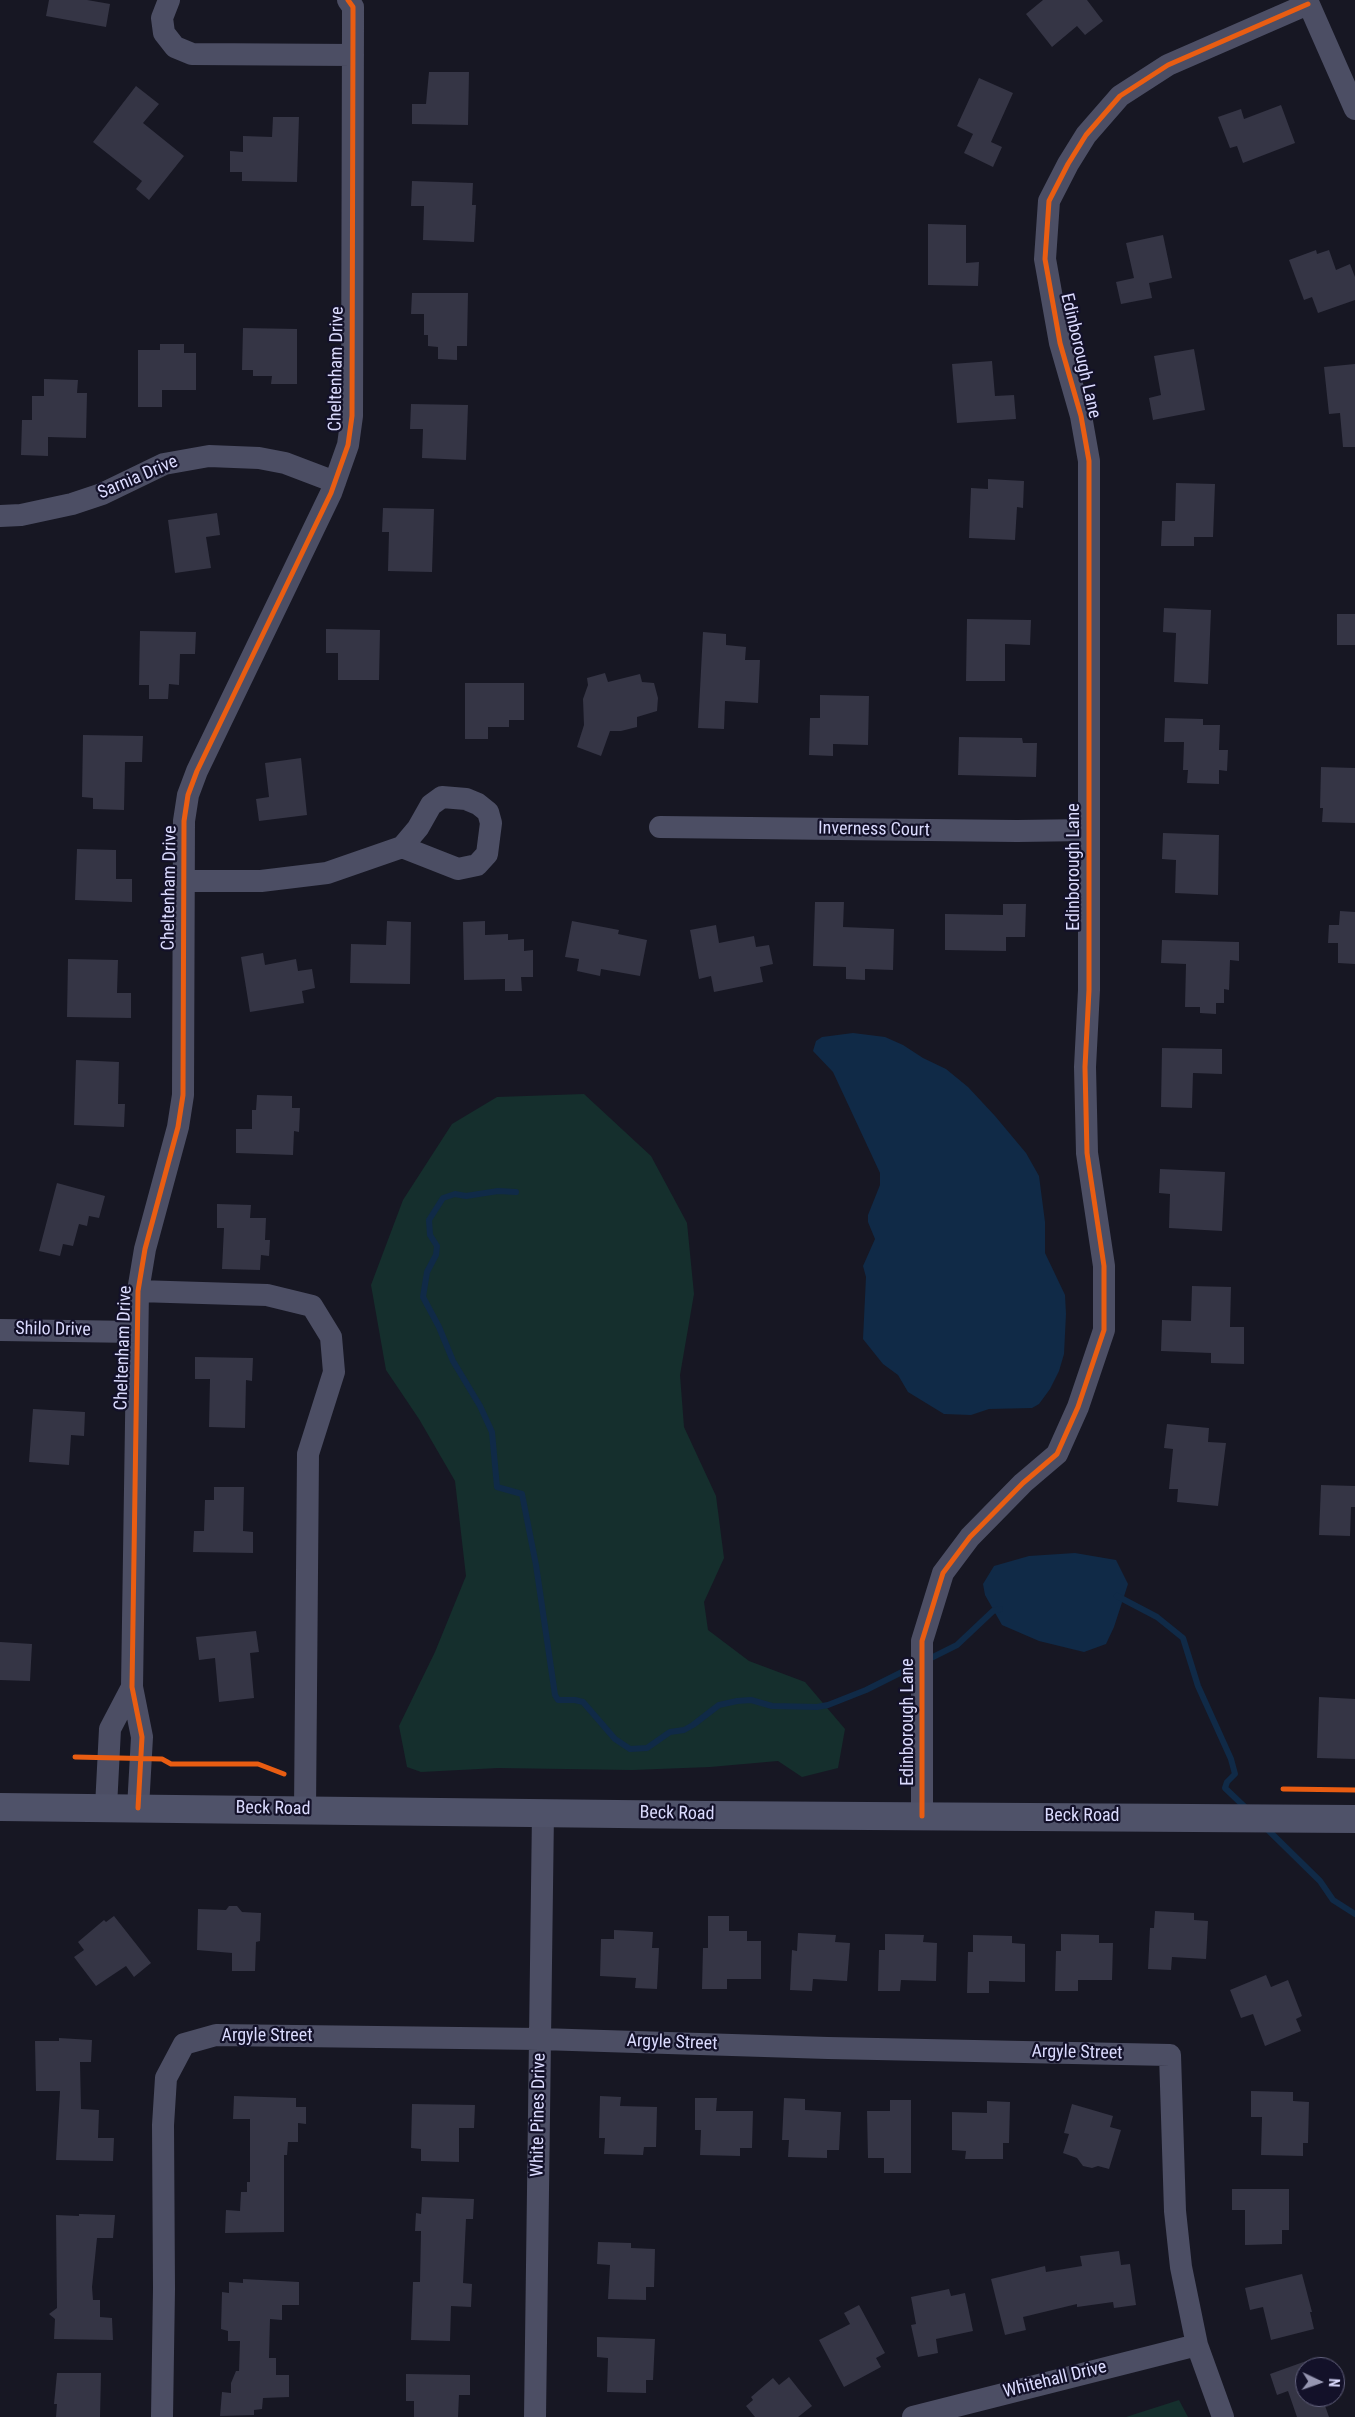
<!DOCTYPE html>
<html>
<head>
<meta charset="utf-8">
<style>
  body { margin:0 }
  #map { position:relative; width:1355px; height:2417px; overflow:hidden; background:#171723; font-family:"Roboto Condensed",sans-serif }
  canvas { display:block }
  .north { position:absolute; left:1295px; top:2357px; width:50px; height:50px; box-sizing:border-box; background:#131129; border:1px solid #63627e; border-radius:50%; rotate:93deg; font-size:14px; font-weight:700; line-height:20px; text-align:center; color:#dbdbfe }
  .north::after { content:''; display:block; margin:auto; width:18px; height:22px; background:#9696b1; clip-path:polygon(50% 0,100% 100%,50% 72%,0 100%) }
</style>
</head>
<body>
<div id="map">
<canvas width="1355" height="2417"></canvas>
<div class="north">N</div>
</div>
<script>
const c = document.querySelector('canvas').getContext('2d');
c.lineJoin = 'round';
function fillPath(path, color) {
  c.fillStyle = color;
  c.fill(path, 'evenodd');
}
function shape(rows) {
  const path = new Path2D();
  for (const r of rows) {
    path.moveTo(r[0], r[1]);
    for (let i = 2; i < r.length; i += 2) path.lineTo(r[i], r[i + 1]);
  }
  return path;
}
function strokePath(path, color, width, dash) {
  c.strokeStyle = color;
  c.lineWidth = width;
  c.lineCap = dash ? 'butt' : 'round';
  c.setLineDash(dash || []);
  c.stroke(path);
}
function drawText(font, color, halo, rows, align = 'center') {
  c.font = font + ' "Roboto Condensed",sans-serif';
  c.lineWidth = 4.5;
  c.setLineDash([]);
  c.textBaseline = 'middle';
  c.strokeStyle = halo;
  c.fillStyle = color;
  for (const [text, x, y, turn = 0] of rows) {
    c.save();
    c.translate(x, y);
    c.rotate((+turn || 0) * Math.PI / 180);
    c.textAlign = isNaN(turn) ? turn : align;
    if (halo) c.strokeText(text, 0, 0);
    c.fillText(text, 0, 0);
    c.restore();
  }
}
fillPath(shape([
  [584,1094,651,1156,687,1223,694,1294,680,1375,684,1427,716,1496,724,1558,704,1602,708,1630,749,1661,805,1682,845,1729,838,1768,802,1777,778,1761,710,1767,632,1770,498,1768,421,1772,407,1767,399,1726,435,1652,466,1576,455,1481,419,1419,386,1370,371,1285,403,1200,452,1124,497,1097],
  [1179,2400,1188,2417,1126,2417]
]), '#152f2d');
fillPath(shape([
  [853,1033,885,1037,903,1045,923,1058,946,1069,968,1087,995,1116,1026,1153,1039,1176,1045,1222,1045,1253,1065,1295,1066,1314,1064,1354,1059,1371,1050,1389,1039,1404,1032,1408,989,1409,971,1415,944,1414,908,1392,898,1375,883,1364,863,1339,866,1277,863,1266,875,1239,868,1222,868,1215,880,1185,880,1173,833,1072,813,1051,816,1041,822,1037],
  [1075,1553,1116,1560,1128,1584,1114,1627,1106,1644,1084,1652,1039,1641,1002,1625,985,1595,983,1584,994,1566,1029,1556]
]), '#102a47');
strokePath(shape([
  [516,1192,498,1191,466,1196,455,1194,443,1198,429,1220,430,1235,437,1246,436,1255,427,1272,423,1297,439,1327,453,1361,480,1406,492,1432,497,1487,522,1494,536,1565,555,1695,558,1700,575,1700,583,1702,615,1739,630,1749,647,1748,670,1732,684,1730,693,1725,719,1705,737,1701,751,1700,772,1706,817,1707,828,1705,866,1690,918,1664],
  [1117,1596,1157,1617,1183,1638,1198,1686,1231,1759,1235,1774,1227,1782,1225,1788,1248,1810],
  [927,1660,957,1645,993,1611,1000,1609],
  [1266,1828,1320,1881,1333,1900,1355,1914]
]), '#102a47', 6);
fillPath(shape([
  [49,0,87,0,110,4,106,27,46,16],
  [1043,0,1087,0,1103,21,1085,35,1077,26,1052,47,1026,14],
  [429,72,469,72,468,125,412,124,412,104,426,104],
  [979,78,1013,93,991,142,1002,147,993,167,964,153,973,134,957,126],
  [136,86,159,104,143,123,184,156,149,200,136,189,142,181,93,142],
  [1281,105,1295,143,1243,163,1237,146,1230,148,1218,117,1241,109,1244,119],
  [273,117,299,117,297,182,242,181,242,172,230,172,230,151,243,152,243,136,272,137],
  [412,181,473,183,472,205,476,205,474,242,423,240,424,206,411,206],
  [928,224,966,225,966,263,979,262,978,286,928,285],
  [1163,235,1172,278,1149,283,1152,298,1121,304,1116,282,1134,278,1126,243],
  [1316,250,1317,254,1329,250,1336,270,1350,264,1355,277,1355,300,1318,313,1312,297,1304,300,1289,260],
  [412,293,468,293,467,346,457,346,457,360,438,359,438,347,428,346,428,335,424,335,424,314,411,314],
  [243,328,297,329,297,384,271,384,272,376,253,376,253,370,242,370],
  [160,344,184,344,184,353,196,353,196,390,162,390,162,407,138,407,138,350,160,350],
  [1194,349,1205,410,1153,420,1149,398,1161,395,1154,356],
  [992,361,995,396,1014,395,1016,419,957,423,952,364],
  [1355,364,1355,447,1343,447,1340,413,1329,414,1324,367],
  [44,379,78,380,77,393,87,393,86,438,48,437,48,456,21,455,22,420,32,420,32,396,44,396],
  [411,404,468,405,466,460,422,458,423,429,410,429],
  [988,479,1024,481,1023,508,1017,507,1015,540,969,538,971,488,988,489],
  [1176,483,1215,484,1213,537,1194,537,1194,546,1161,546,1162,521,1175,521],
  [383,508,434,509,432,572,388,571,389,532,382,532],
  [217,513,220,535,206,537,211,568,175,573,168,520],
  [1164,608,1211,610,1208,684,1174,682,1176,633,1163,632],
  [1337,614,1355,614,1355,645,1337,645],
  [967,619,1031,620,1030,645,1005,644,1005,681,966,681],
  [326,629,380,630,379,680,338,680,338,653,326,653],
  [140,631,196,632,195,654,180,654,179,685,169,684,168,699,149,699,149,685,139,685],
  [703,632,726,634,726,645,746,647,745,660,760,660,758,703,725,701,724,729,698,728],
  [605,673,608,682,640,674,642,682,654,683,658,698,657,711,637,717,637,727,621,731,610,731,601,756,577,747,584,725,583,699,588,685,587,678],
  [465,683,524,683,524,720,509,720,509,727,488,727,488,739,465,739],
  [820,695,869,696,868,745,833,744,833,756,809,755,810,718,820,718],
  [1165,718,1203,719,1203,725,1220,725,1219,750,1228,750,1227,771,1219,770,1219,784,1187,783,1188,770,1183,770,1184,742,1164,742],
  [83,735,143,736,142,762,125,762,124,810,93,809,93,798,82,797],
  [959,737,1022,738,1023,743,1037,743,1036,777,958,775],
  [301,758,307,815,259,821,256,799,269,797,265,763],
  [1321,767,1355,768,1355,823,1322,822,1323,808,1320,808],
  [1163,833,1219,835,1218,895,1175,893,1176,860,1162,859],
  [77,849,116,850,116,879,132,879,132,902,75,900],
  [815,902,844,902,843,927,894,929,893,970,865,969,865,980,846,979,846,967,813,966],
  [1003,904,1026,904,1025,937,1006,937,1006,951,945,950,945,914,1003,915],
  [1340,911,1355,912,1355,964,1338,963,1338,943,1328,943,1329,925,1339,925],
  [387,921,411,922,410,984,350,983,351,944,386,945],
  [485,921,485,935,508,934,508,940,524,939,524,951,533,950,533,977,521,977,522,991,505,991,505,979,464,980,463,922],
  [572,921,619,930,618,934,647,940,640,976,601,969,600,976,577,971,579,959,565,957],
  [716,925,719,943,754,936,756,947,769,945,773,964,760,967,763,982,714,992,711,976,699,979,690,930],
  [1162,940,1239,942,1239,961,1230,960,1229,990,1224,989,1224,1003,1216,1003,1216,1014,1200,1013,1200,1007,1185,1007,1186,964,1161,963],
  [263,953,265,965,296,959,298,971,312,969,315,988,302,991,304,1003,250,1012,241,957],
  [68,959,118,960,117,993,131,993,131,1018,67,1017],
  [1162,1048,1222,1049,1222,1074,1193,1073,1192,1108,1161,1107],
  [76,1060,119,1062,118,1104,125,1104,124,1127,74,1125],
  [257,1095,292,1096,292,1108,300,1108,299,1132,294,1131,293,1155,236,1153,236,1129,252,1129,252,1110,256,1110],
  [1160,1169,1225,1172,1222,1231,1169,1228,1170,1194,1159,1193],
  [57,1183,105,1196,99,1218,89,1216,87,1226,79,1224,73,1246,63,1244,60,1256,39,1251],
  [217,1204,251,1205,250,1218,266,1218,265,1240,270,1240,269,1256,261,1255,260,1270,222,1269,224,1228,217,1228],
  [1192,1286,1231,1287,1230,1327,1244,1327,1244,1364,1211,1363,1211,1353,1161,1351,1162,1320,1191,1321],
  [195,1357,253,1358,252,1381,246,1380,245,1428,209,1427,210,1379,195,1379],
  [33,1409,85,1412,84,1436,71,1435,69,1465,29,1462],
  [1167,1424,1209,1428,1208,1442,1226,1443,1218,1506,1177,1502,1178,1489,1169,1489,1173,1449,1164,1448],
  [1321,1485,1355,1486,1355,1507,1351,1507,1350,1536,1319,1535],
  [214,1487,244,1487,243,1531,253,1532,253,1553,193,1552,194,1531,204,1531,205,1500,214,1500],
  [256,1631,259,1652,250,1653,254,1698,219,1702,215,1658,199,1660,196,1637],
  [0,1642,32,1644,30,1681,0,1680],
  [1319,1697,1355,1699,1355,1759,1317,1758],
  [229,1906,237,1906,242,1912,261,1913,260,1941,256,1942,255,1971,232,1971,232,1953,197,1950,198,1909,226,1910],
  [1155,1911,1194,1913,1194,1920,1208,1921,1206,1959,1172,1957,1171,1970,1148,1969,1150,1928,1154,1928],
  [114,1916,151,1963,134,1977,126,1966,96,1986,74,1957,84,1950,78,1942,104,1920,106,1922],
  [708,1916,729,1916,729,1931,747,1931,747,1941,761,1941,761,1979,727,1979,727,1989,702,1989,703,1948,708,1948],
  [614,1930,653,1932,652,1948,659,1948,657,1989,635,1988,636,1978,600,1976,601,1939,614,1939],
  [798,1933,836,1935,835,1942,850,1943,847,1981,813,1979,812,1991,790,1990,792,1950,797,1951],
  [885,1934,924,1935,923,1942,937,1943,936,1981,901,1980,900,1991,878,1991,879,1950,885,1950],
  [1061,1934,1099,1935,1099,1943,1113,1943,1112,1980,1078,1980,1078,1991,1055,1991,1056,1951,1061,1951],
  [973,1935,1012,1936,1012,1943,1025,1944,1025,1982,989,1981,989,1993,967,1993,968,1952,973,1952],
  [1266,1975,1271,1987,1288,1980,1302,2016,1296,2019,1301,2031,1265,2046,1253,2014,1241,2018,1230,1990],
  [59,2038,92,2040,91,2062,80,2062,81,2109,99,2110,98,2138,114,2138,113,2161,56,2160,60,2091,36,2091,35,2041,59,2041],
  [1251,2091,1293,2092,1293,2101,1309,2102,1308,2143,1303,2143,1303,2156,1261,2155,1262,2117,1251,2117],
  [234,2096,296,2098,296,2107,306,2107,306,2124,298,2123,298,2142,288,2142,287,2155,284,2155,284,2232,225,2233,226,2210,240,2211,241,2192,247,2192,247,2182,250,2182,250,2119,233,2119],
  [600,2096,621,2097,620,2106,657,2107,656,2147,644,2147,643,2155,604,2154,605,2138,599,2138],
  [695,2098,717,2098,716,2111,753,2111,752,2148,740,2148,740,2156,700,2155,701,2130,695,2130],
  [784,2098,805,2099,805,2110,841,2112,839,2150,827,2150,827,2158,788,2157,789,2140,782,2140],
  [890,2100,911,2100,911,2173,884,2173,884,2158,868,2158,867,2111,890,2111],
  [987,2101,1010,2102,1009,2143,1003,2143,1003,2159,965,2159,966,2151,952,2150,952,2112,987,2113],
  [412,2104,475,2105,474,2128,459,2128,459,2162,421,2161,421,2149,411,2148],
  [1072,2104,1113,2116,1110,2127,1121,2130,1109,2169,1098,2166,1092,2168,1083,2166,1077,2158,1063,2153,1069,2134,1064,2133],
  [1232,2189,1289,2189,1289,2230,1282,2230,1282,2244,1245,2245,1245,2210,1232,2210],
  [422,2197,474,2199,473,2219,466,2219,463,2283,472,2284,471,2307,451,2306,450,2341,411,2340,413,2282,420,2282,421,2231,415,2231,416,2213,421,2214],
  [79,2214,115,2215,113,2238,97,2238,92,2287,93,2300,100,2300,100,2317,112,2318,113,2340,54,2339,55,2319,49,2314,57,2308,56,2215,79,2216],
  [598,2242,631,2243,631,2248,655,2249,654,2287,646,2287,646,2300,608,2299,610,2265,597,2264],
  [1119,2251,1121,2265,1130,2264,1136,2305,1114,2308,1113,2302,1077,2307,1077,2304,1023,2317,1026,2330,1005,2335,991,2279,1045,2266,1046,2272,1082,2266,1080,2256],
  [1302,2274,1312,2312,1310,2312,1314,2329,1271,2340,1263,2307,1250,2310,1245,2288],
  [243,2279,299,2282,299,2305,282,2305,282,2320,270,2319,269,2358,276,2358,276,2375,289,2375,289,2397,263,2398,262,2409,254,2410,254,2415,220,2416,222,2392,231,2393,231,2383,236,2371,239,2371,240,2341,228,2341,228,2331,221,2329,222,2292,229,2293,229,2282,243,2283],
  [949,2289,951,2296,965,2293,973,2331,936,2339,938,2353,918,2357,911,2325,916,2324,911,2297],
  [859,2305,885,2353,876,2358,881,2367,844,2387,819,2340,850,2324,844,2313],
  [597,2337,655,2339,653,2380,646,2380,646,2393,607,2392,608,2358,597,2357],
  [1309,2360,1312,2367,1305,2367,1305,2397,1322,2397,1329,2417,1297,2417,1288,2391,1277,2395,1270,2374],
  [57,2373,101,2373,100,2417,56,2417,57,2404,54,2404],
  [406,2374,470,2375,470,2395,459,2395,458,2417,414,2417,414,2401,406,2401],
  [789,2377,812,2406,798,2417,755,2417,746,2406,753,2400,751,2397,773,2378,779,2385]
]), '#353545');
strokePath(shape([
  [169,0,162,18,164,33,175,47,192,54,353,55],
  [1307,0,1355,109],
  [0,516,21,515,72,504,102,494,164,464,209,456,259,458,285,463,335,482],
  [660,827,1017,831,1088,830],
  [183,881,261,881,327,873,402,847,418,828,431,805,442,797,466,799,478,804,488,812,491,823,487,854,477,865,458,869,402,847],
  [138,1291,267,1295,312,1306,331,1337,334,1372,308,1454,305,1810],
  [0,1330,137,1332],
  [106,1807,110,1729,132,1687],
  [138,1808,142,1737,132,1687,138,1291,145,1249,178,1127,183,1095,184,821,188,795,197,771,331,493,348,445,352,416,353,23,353,7,348,0],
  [922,1816,922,1641,943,1573,970,1537,1023,1483,1057,1454,1078,1407,1104,1330,1104,1266,1087,1153,1085,1067,1089,990,1089,461,1081,416,1060,343,1045,259,1049,201,1068,164,1086,135,1120,96,1168,65,1308,4],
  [162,2417,164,2289,163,2125,166,2078,184,2044,216,2035,540,2039,828,2048,1170,2055,1175,2211,1181,2267,1197,2345,1223,2417],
  [535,2417,543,1812],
  [913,2417,1197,2345]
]), '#4c4e64', 22);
strokePath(shape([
  [0,1807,706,1815,1355,1819]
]), '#4f5269', 28);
strokePath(shape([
  [75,1757,162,1759,171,1764,258,1764,284,1774],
  [1283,1789,1355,1790],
  [138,1808,142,1737,132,1687,138,1291,145,1249,178,1127,183,1095,184,821,188,795,197,771,331,493,348,445,352,416,353,23,353,7,348,0],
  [922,1816,922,1641,943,1573,970,1537,1023,1483,1057,1454,1078,1407,1104,1330,1104,1266,1087,1153,1085,1067,1089,990,1089,461,1081,416,1060,343,1045,259,1049,201,1068,164,1086,135,1120,96,1168,65,1308,4]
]), '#e95d12', 5);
drawText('18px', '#dbdbfe', '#131129', [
  ["Edinborough Lane",1080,356,77],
  ["Cheltenham Drive",337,369,-89],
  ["Sarnia Drive",138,478,-23],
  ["Inverness Court",874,830,1],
  ["Edinborough Lane",1074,867,-90],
  ["Cheltenham Drive",170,888,-89],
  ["Shilo Drive",53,1330,1],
  ["Cheltenham Drive",124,1348,-88],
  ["Edinborough Lane",908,1722,-90],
  ["Beck Road",273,1809,1],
  ["Beck Road",677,1814,1],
  ["Beck Road",1082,1816],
  ["Argyle Street",267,2036],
  ["Argyle Street",672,2043,2],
  ["Argyle Street",1077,2053,1],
  ["White Pines Drive",539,2115,-89],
  ["Whitehall Drive",1055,2380,-14]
]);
</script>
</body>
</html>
